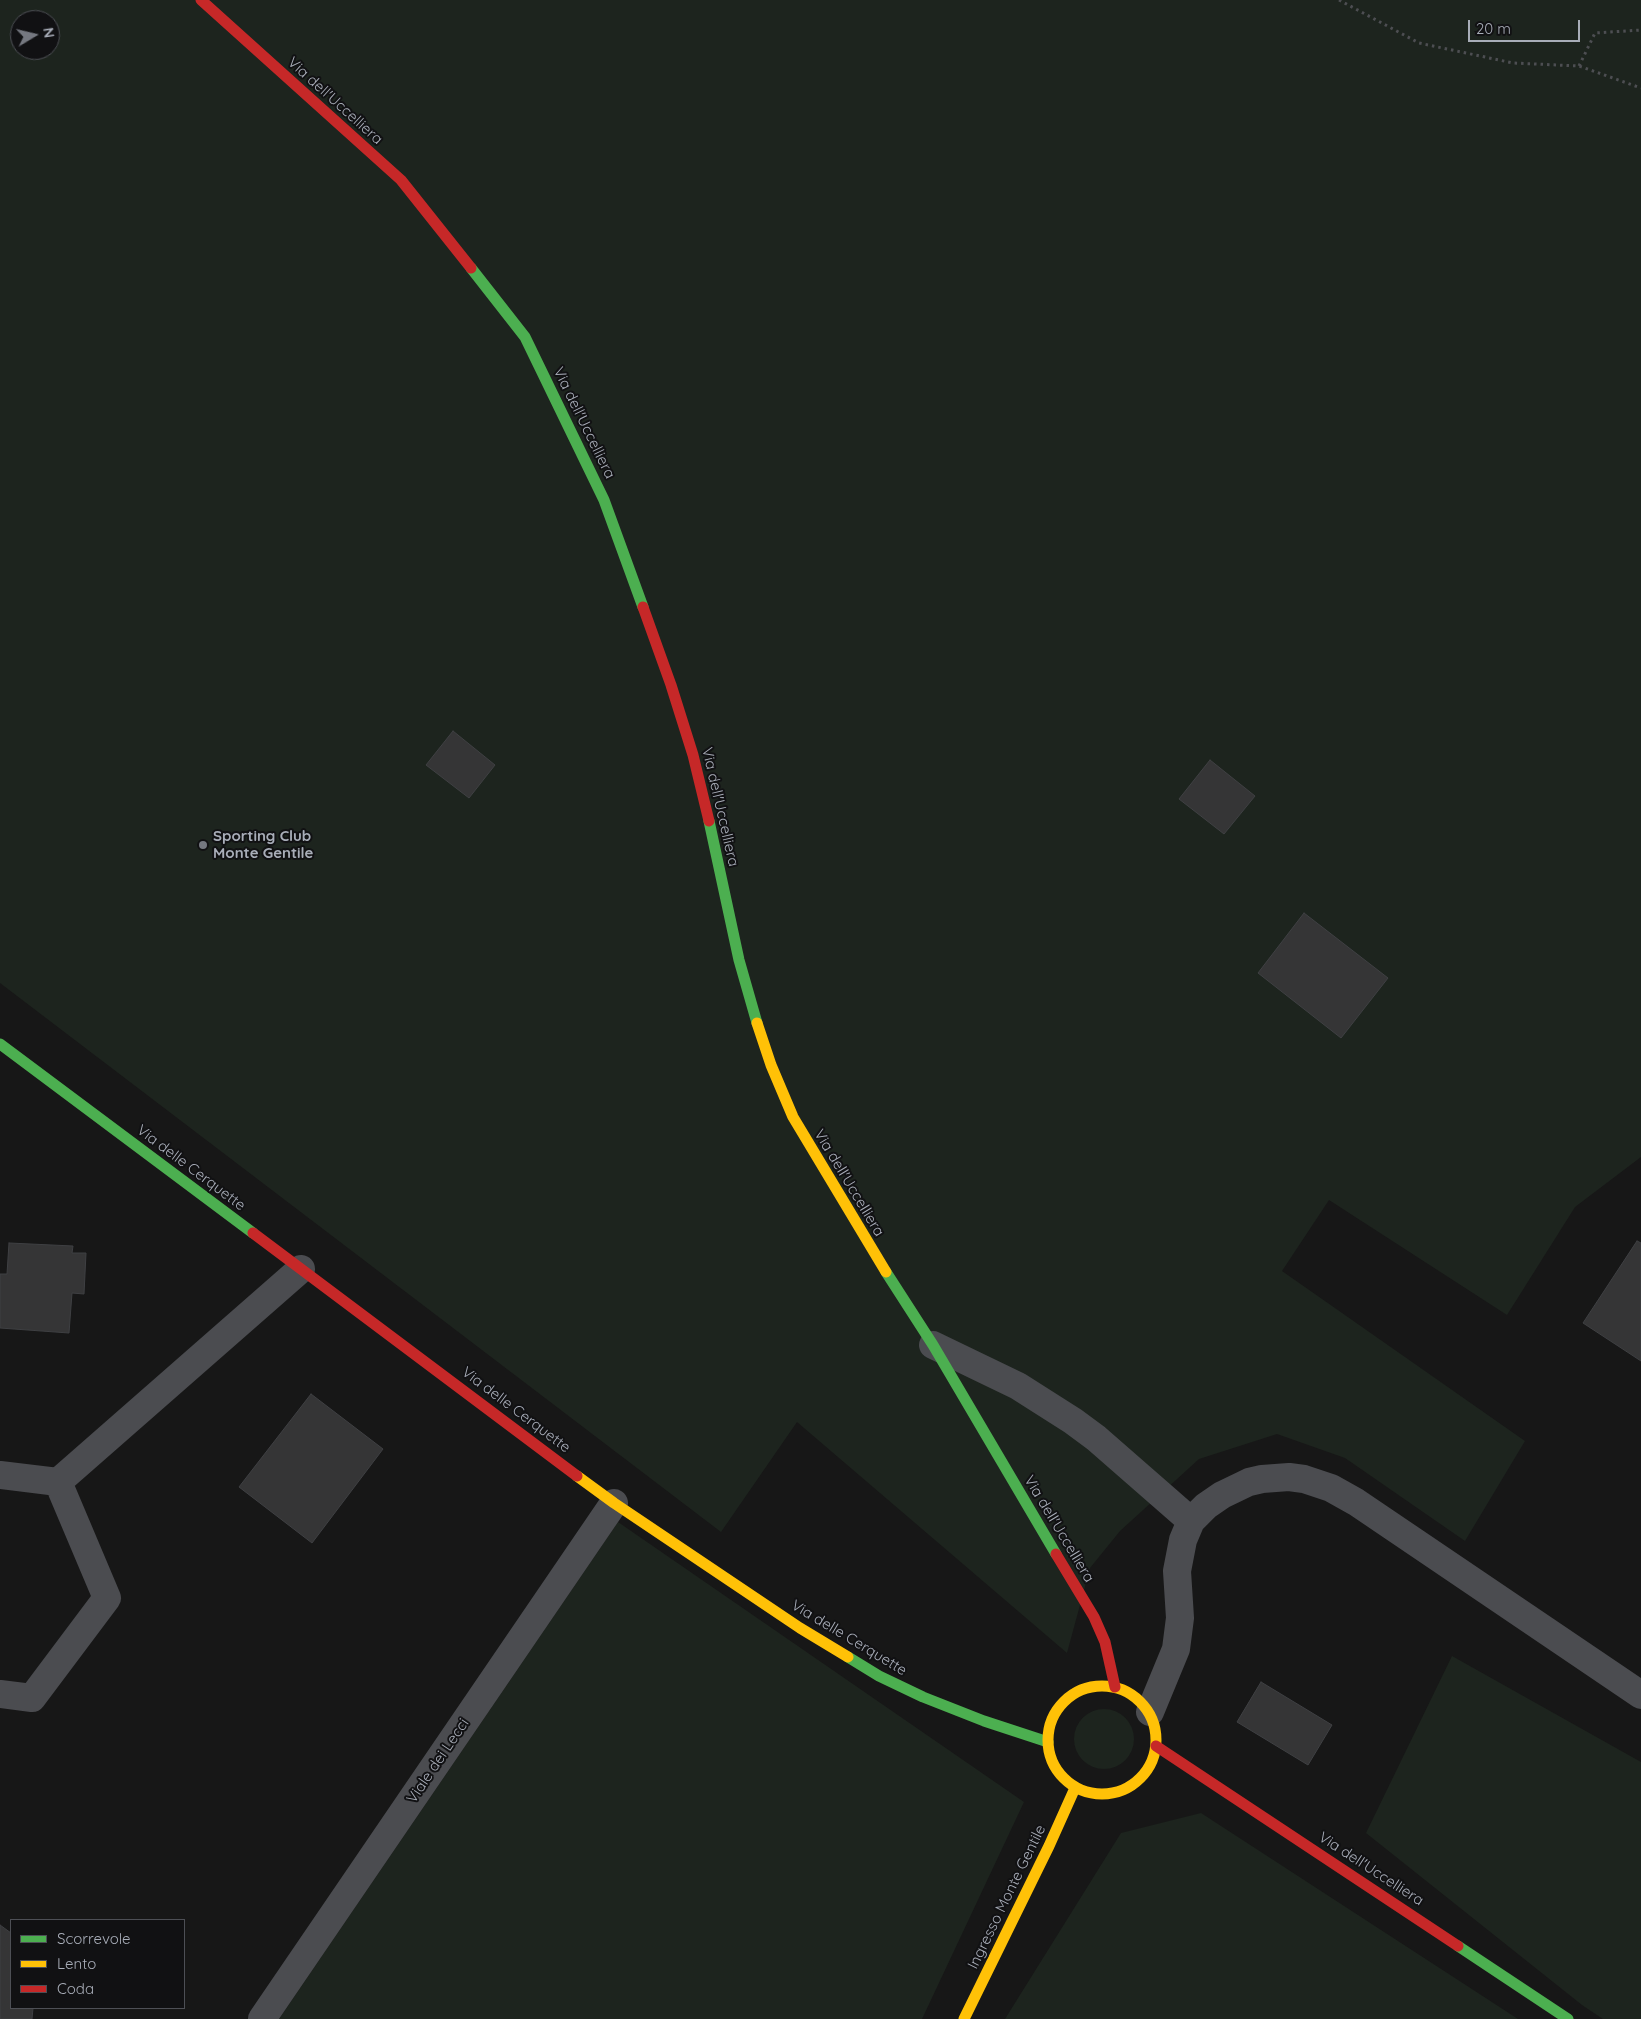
<!DOCTYPE html>
<html>
<head>
<meta charset="utf-8">
<style>
  body { margin:0 }
  #map { position:relative; width:1641px; height:2019px; overflow:hidden; background:#171717; font-family:Quicksand,sans-serif }
  canvas { display:block }
  .legend { position:absolute; left:10px; top:1919px; width:175px; height:90px; box-sizing:border-box; background:#111113; border:1px solid #4d4f55; margin:0; padding:6px 9px; list-style:none; font-size:15px; color:#a8adb8 }
  .legend li { display:flex; align-items:center; gap:10px; height:25px }
  .legend b { width:25px; border:1px solid #4d4f55 }
  .north { position:absolute; left:10px; top:10px; width:50px; height:50px; box-sizing:border-box; background:#111113; border:1px solid #4d4f55; border-radius:50%; rotate:81deg; font-size:14px; font-weight:700; line-height:20px; text-align:center; color:#a8adb8 }
  .north::after { content:''; display:block; margin:auto; width:18px; height:22px; background:#757880; clip-path:polygon(50% 0,100% 100%,50% 72%,0 100%) }
  .scale { position:absolute; left:1468px; top:20px; width:112px; height:22px; box-sizing:border-box; border:2px solid #a8adb8; border-top:0; padding-left:6px; font-size:15px; line-height:18px; white-space:nowrap; color:#a8adb8; -webkit-text-stroke:4px #111113; paint-order:stroke }
</style>
</head>
<body>
<div id="map">
<canvas width="1641" height="2019"></canvas>
<ul class="legend">
<li><b style="height:6px;background:#4caf50"></b>Scorrevole</li>
<li><b style="height:6px;background:#ffc107"></b>Lento</li>
<li><b style="height:6px;background:#c62828"></b>Coda</li>
</ul>
<div class="north">N</div>
<div class="scale">20 m</div>
</div>
<script>
const c = document.querySelector('canvas').getContext('2d');
c.lineJoin = 'round';
function fillPath(path, color) {
  c.fillStyle = color;
  c.fill(path, 'evenodd');
}
function shape(rows) {
  const path = new Path2D();
  for (const r of rows) {
    if (r.length === 3) {
      path.moveTo(r[0] + r[2], r[1]);
      path.arc(r[0], r[1], r[2], 0, 2 * Math.PI);
      continue;
    }
    path.moveTo(r[0], r[1]);
    for (let i = 2; i < r.length; i += 2) path.lineTo(r[i], r[i + 1]);
  }
  return path;
}
function strokePath(path, color, width, dash) {
  c.strokeStyle = color;
  c.lineWidth = width;
  c.lineCap = dash ? 'butt' : 'round';
  c.setLineDash(dash || []);
  c.stroke(path);
}
function drawText(font, color, halo, rows, align = 'center') {
  c.font = font + ' Quicksand,sans-serif';
  c.lineWidth = 4;
  c.setLineDash([]);
  c.textBaseline = 'middle';
  c.strokeStyle = halo;
  c.fillStyle = color;
  for (const [text, x, y, turn = 0] of rows) {
    c.save();
    c.translate(x, y);
    c.rotate((+turn || 0) * Math.PI / 180);
    c.textAlign = isNaN(turn) ? turn : align;
    if (halo) c.strokeText(text, 0, 0);
    c.fillText(text, 0, 0);
    c.restore();
  }
}
fillPath(shape([
  [0,0,1641,0,1641,1157,1575,1207,1507,1315,1329,1200,1282,1271,1525,1441,1465,1541,1345,1458,1277,1434,1199,1459,1120,1531,1090,1568,1067,1653,797,1422,721,1532,0,983],
  [20,20,50,20,50,50,20,50],
  [618,1522,1024,1802,922,2019,279,2019],
  [1452,1656,1641,1762,1641,2019,1603,2019,1582,2005,1366,1833],
  [1104,1739,30],
  [1201,1813,1518,2019,1005,2019,1121,1833]
]), '#1d241e');
const building = shape([
  [453,731,495,765,469,798,426,765,453,731],
  [1210,760,1255,796,1224,834,1179,799,1210,760],
  [1304,913,1388,978,1341,1038,1258,973,1304,913],
  [1637,1241,1641,1243,1641,1361,1583,1323,1637,1241],
  [9,1243,73,1246,72,1253,86,1253,84,1294,72,1293,69,1333,0,1328,0,1274,7,1274,9,1243],
  [311,1394,383,1449,312,1543,239,1487,311,1394],
  [1261,1682,1332,1725,1308,1765,1237,1722,1261,1682],
  [0,1925,11,1933,11,2008,33,2008,32,2019,0,2019,0,1925]
]);
fillPath(building, '#353536');
strokePath(building, '#3f4043', 1);
strokePath(shape([
  [1339,0,1419,43,1513,63,1579,66,1641,88],
  [1579,66,1595,33,1641,30]
]), '#4d4e52', 3, [2.5, 4]);
strokePath(shape([
  [933,1345,1018,1386,1073,1421,1096,1438,1191,1521,1206,1506,1222,1495,1249,1482,1262,1479,1289,1477,1304,1479,1331,1488,1356,1502,1641,1695],
  [0,1475,58,1482,107,1598,32,1698,0,1694],
  [58,1482,301,1269],
  [1150,1712,1176,1649,1180,1618,1177,1571,1183,1540,1191,1521],
  [262,2019,614,1503]
]), '#4b4c50', 28);
strokePath(shape([
  [471,268,525,337,604,500,643,607],
  [709,821,739,960,757,1023],
  [0,1044,253,1233],
  [886,1272,933,1345,1056,1554],
  [848,1657,879,1676,923,1697,984,1721,1048,1742],
  [1458,1946,1568,2019]
]), '#4caf50', 11);
strokePath(shape([
  [757,1023,771,1065,793,1117,886,1272],
  [577,1476,614,1503,800,1628,848,1657],
  [1102,1740,54],
  [964,2019,1049,1846,1075,1788]
]), '#ffc107', 11);
strokePath(shape([
  [201,0,401,180,471,268],
  [643,607,671,685,693,755,709,821],
  [253,1233,577,1476],
  [1056,1554,1094,1617,1105,1642,1115,1687],
  [1156,1746,1458,1946]
]), '#c62828', 11);
for (const [x, y, r, color] of [
  [203,845,5,"#757880"]
]) {
  const dot = new Path2D();
  dot.arc(x, y, r, 0, 2 * Math.PI);
  c.fillStyle = color;
  c.fill(dot);
  strokePath(dot, '#111113', 2);
}
drawText('15px', '#a8adb8', '#111113', [
  ["Via dell'Uccelliera",335,101,42],
  ["Via dell'Uccelliera",584,423,64],
  ["Via dell'Uccelliera",720,807,77],
  ["Via delle Cerquette",191,1168,37],
  ["Via dell'Uccelliera",849,1183,59],
  ["Via delle Cerquette",516,1410,37],
  ["Via dell'Uccelliera",1059,1529,59],
  ["Via delle Cerquette",849,1638,31],
  ["Viale dei Lecci",438,1761,-56],
  ["Via dell'Uccelliera",1371,1869,33],
  ["Ingresso Monte Gentile",1007,1897,-64]
]);
drawText('bold 15px', '#a8adb8', '#111113', [
  ["Sporting Club",213,836],
  ["Monte Gentile",213,853]
], 'left');
</script>
</body>
</html>
